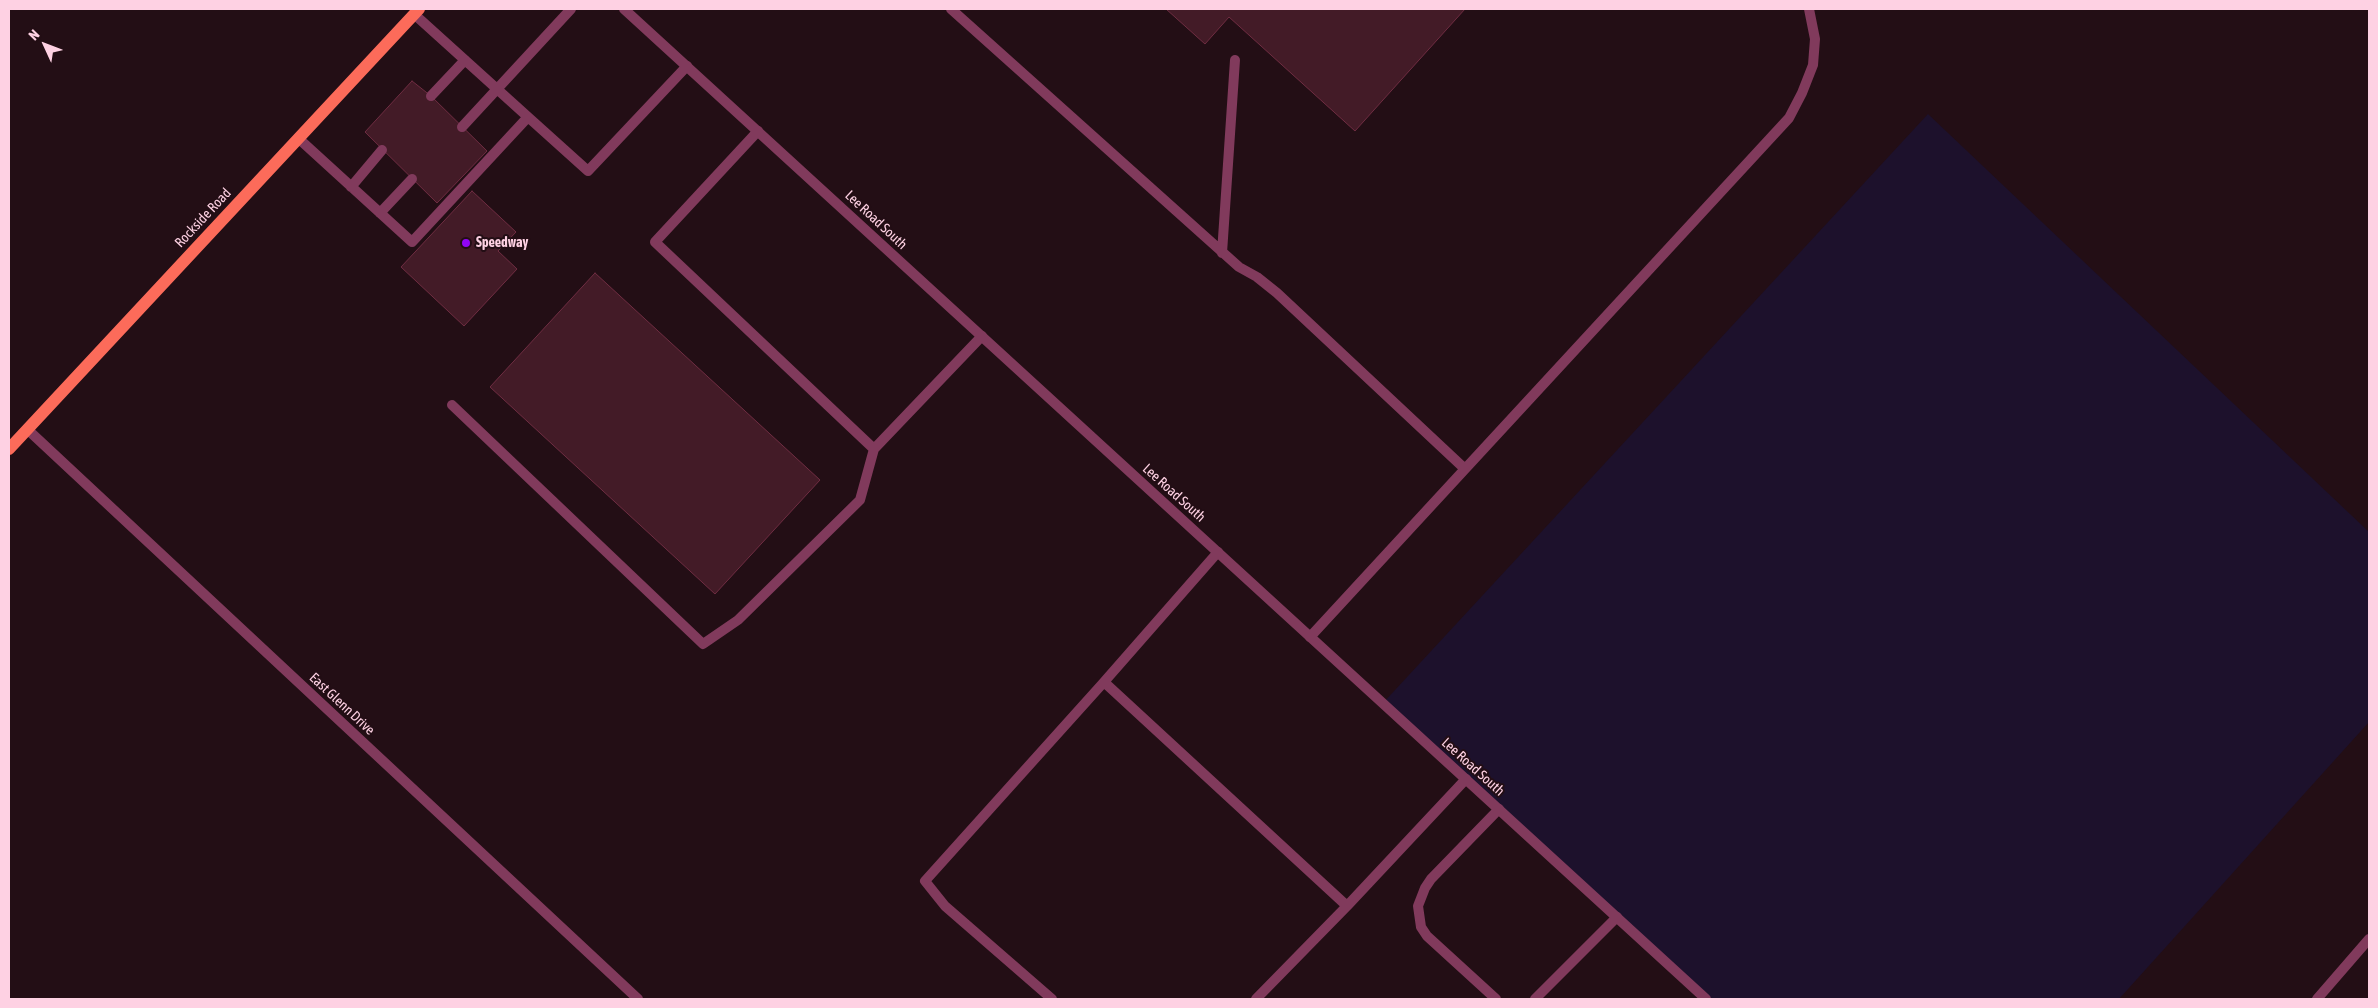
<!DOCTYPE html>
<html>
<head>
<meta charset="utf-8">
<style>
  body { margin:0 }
  #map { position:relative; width:2378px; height:1008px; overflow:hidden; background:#230e15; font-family:"Asap Condensed",sans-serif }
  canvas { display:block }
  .frame { position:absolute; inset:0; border:10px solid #fed1e3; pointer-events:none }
  .north { position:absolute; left:20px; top:20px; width:50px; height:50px; -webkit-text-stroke:4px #230e15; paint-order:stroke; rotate:313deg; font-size:14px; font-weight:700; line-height:20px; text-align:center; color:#fed1e3 }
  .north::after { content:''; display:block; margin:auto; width:18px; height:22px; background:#fed1e3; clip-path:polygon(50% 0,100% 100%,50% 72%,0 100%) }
</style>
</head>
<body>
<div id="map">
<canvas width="2378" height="1008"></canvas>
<div class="frame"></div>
<div class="north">N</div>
</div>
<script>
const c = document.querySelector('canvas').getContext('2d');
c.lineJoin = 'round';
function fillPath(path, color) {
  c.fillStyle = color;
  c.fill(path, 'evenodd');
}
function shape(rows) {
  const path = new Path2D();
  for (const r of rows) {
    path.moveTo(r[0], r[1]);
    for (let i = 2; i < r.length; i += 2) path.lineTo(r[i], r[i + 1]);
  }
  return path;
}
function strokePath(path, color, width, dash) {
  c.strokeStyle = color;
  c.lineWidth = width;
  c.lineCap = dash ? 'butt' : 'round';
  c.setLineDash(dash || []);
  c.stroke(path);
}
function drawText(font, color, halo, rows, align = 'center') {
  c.font = font + ' "Asap Condensed",sans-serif';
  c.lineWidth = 4;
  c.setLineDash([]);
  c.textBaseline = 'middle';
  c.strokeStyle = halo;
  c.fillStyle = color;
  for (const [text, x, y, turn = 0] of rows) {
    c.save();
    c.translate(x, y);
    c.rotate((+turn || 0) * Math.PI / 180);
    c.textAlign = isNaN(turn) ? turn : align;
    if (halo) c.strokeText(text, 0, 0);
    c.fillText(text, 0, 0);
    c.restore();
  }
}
fillPath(shape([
  [1928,114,2369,532,2369,722,2119,999,1705,999,1383,703]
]), '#1d112c');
const building = shape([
  [1166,9,1465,9,1355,131,1229,17,1205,44,1166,9],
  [412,81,431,96,487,151,437,203,365,132,412,81],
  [472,191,516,232,498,251,517,269,464,326,401,267,472,191],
  [595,273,820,480,715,594,490,387,595,273]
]);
fillPath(building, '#431b27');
strokePath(building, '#6f2d42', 1);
strokePath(shape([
  [951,9,1239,267,1257,277,1277,293,1465,469,1310,637],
  [431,96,465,60],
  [528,117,588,171,687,66],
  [462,127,571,9],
  [758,131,655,242,874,449,982,336],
  [298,138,412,242,528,117,414,14],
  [351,187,382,150],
  [380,213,412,179],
  [1222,253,1235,60],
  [452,405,703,644,738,620,860,500,874,449],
  [1465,469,1789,118,1802,93,1813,65,1815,39,1809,9],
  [1218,552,1104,682,1347,906,1466,779],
  [1052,999,945,906,925,881,1104,682],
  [1256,999,1347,906],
  [1496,999,1427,936,1421,927,1418,906,1425,888,1431,879,1499,809],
  [1535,999,1617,917],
  [2317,999,2369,939]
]), '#813a5c', 10);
strokePath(shape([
  [624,9,1706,999],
  [27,429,638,999]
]), '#813a5c', 10);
strokePath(shape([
  [9,449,419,9]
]), '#fc6b5a', 12);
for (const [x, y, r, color] of [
  [466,243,5,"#9105f6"]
]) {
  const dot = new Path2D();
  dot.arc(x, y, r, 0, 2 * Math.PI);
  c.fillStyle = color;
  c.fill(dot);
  strokePath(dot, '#230e15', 2);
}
drawText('14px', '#fed1e3', '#230e15', [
  ["Rockside Road",203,218,-47],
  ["Lee Road South",876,220,43],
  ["Lee Road South",1174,493,42],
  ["East Glenn Drive",342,704,43],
  ["Lee Road South",1473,767,42]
]);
drawText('bold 14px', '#fed1e3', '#230e15', [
  ["Speedway",476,243]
], 'left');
</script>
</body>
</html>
